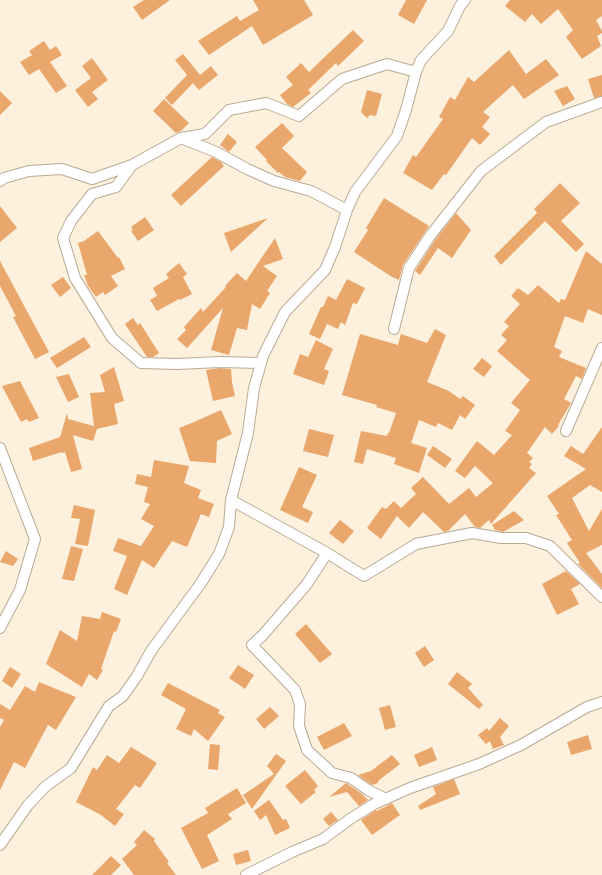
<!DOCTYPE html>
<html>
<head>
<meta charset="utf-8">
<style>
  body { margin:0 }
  canvas { display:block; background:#fdf0dd }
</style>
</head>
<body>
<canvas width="602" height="875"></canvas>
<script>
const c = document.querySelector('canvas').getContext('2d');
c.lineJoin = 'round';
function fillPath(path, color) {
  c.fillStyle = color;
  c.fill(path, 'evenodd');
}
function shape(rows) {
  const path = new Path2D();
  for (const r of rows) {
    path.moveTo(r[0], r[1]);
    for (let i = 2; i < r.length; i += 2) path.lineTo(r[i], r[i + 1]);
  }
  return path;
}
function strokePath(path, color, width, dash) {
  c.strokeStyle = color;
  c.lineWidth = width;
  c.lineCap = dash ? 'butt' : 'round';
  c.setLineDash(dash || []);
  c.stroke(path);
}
fillPath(shape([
  [144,0,170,0,142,20,133,7],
  [253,0,304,0,313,15,263,45,252,26,209,55,198,41,237,16,240,21,259,10],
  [406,0,427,0,414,24,398,15],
  [510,0,602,0,602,16,596,20,602,31,602,33,597,36,601,46,582,59,566,37,573,30,558,9,541,24,532,14,525,22,505,6],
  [353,30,364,41,338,66,336,63,308,90,311,93,293,107,287,104,280,95,293,85,286,77,301,63,309,72],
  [44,41,50,50,56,46,62,55,50,62,67,86,56,93,39,69,29,75,20,62,32,55,29,51],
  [509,50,526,74,546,59,559,75,524,99,513,85,483,112,490,117,482,127,490,134,480,145,472,138,446,175,444,174,432,190,403,173,413,155,416,157,443,119,439,117,450,97,455,100,468,77,474,82],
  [183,54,200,75,211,66,218,75,199,90,193,83,172,105,165,98,187,75,175,60],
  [92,58,108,80,92,92,98,99,88,107,75,90,91,78,82,66],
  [602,75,602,96,594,98,588,79],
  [567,86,575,99,563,106,554,91],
  [367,90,382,94,376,116,370,115,367,118,361,112],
  [0,91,12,103,0,115],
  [164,99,189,123,181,131,176,133,153,111],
  [282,123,294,136,282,148,307,172,300,181,285,177,279,172,278,173,266,161,267,160,255,147],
  [228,134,237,142,229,152,220,145],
  [212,157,221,162,224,166,181,206,171,195],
  [560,183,580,203,561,221,584,244,576,252,545,221,501,265,494,256,537,213,534,209],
  [384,198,429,226,403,265,399,280,392,277,354,252,368,230,366,228],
  [0,206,17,228,0,242],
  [456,213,471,230,452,258,438,248,420,275,415,271,435,240],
  [145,217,154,230,138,241,131,231,133,230,131,227],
  [268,218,231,252,224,233],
  [98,231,118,258,119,257,125,269,111,276,118,286,105,295,103,292,96,297,89,287,88,286,84,275,87,275,78,243,84,241],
  [275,238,283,259,263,266,277,276,267,291,270,293,260,309,252,304,247,330,237,328,229,355,211,350,223,308,187,348,177,339,186,330,184,327,201,308,203,312,226,287,225,286,237,273,246,281],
  [586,251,602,264,602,315,588,309,583,323,565,316,554,347,562,351,559,357,586,368,582,379,576,376,564,399,571,403,558,425,559,426,552,434,545,427,527,453,533,458,529,462,532,464,529,468,536,473,491,524,489,520,480,528,475,527,465,514,448,531,444,532,423,512,409,528,397,516,381,539,367,528,382,507,386,509,394,501,401,508,416,494,411,488,423,477,449,504,469,488,476,497,493,483,475,466,465,478,455,471,477,441,494,455,512,435,505,431,520,410,511,403,530,380,497,351,507,340,501,335,509,326,504,322,520,304,511,296,518,288,528,295,538,285,559,303,561,299,565,300],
  [0,261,49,352,35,359,13,317,16,316,0,286],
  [179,263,187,274,183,277,192,294,180,300,179,299,157,311,150,300,157,296,153,288,169,278,166,274],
  [63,277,71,288,60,297,51,285],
  [347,279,365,288,357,304,353,303,345,325,341,322,338,329,327,324,320,339,309,334,321,307,323,307,328,296,336,300],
  [133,318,138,325,140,323,159,353,153,357,147,357,125,324],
  [435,329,446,335,427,382,449,391,460,399,463,396,475,405,465,419,460,415,452,430,438,423,436,427,419,420,411,443,427,448,419,473,394,464,396,458,367,449,363,464,354,462,361,431,387,436,388,433,389,433,396,413,376,407,377,405,342,395,360,334,398,345,401,334,427,343],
  [84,337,91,347,57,368,50,358],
  [316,340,333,349,324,369,329,371,324,385,293,374,300,354,308,357],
  [482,358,492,366,484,377,473,369],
  [114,367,124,401,114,404,118,424,97,429,93,441,73,435,82,469,71,472,65,452,62,453,62,452,33,461,29,448,60,437,67,413,68,419,94,426,90,393,105,392,100,375],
  [220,368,231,369,232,382,235,396,213,401,206,370],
  [69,374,79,397,68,402,56,377],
  [20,381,39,418,29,422,27,419,21,422,2,386],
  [221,410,232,434,217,441,216,463,190,461,179,428,194,422],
  [602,427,602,492,590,485,572,498,589,531,602,509,602,545,586,553,602,574,602,588,578,564,580,563,567,543,572,540,556,515,559,514,547,496,586,469,564,456,571,446,583,454],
  [309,429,334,435,328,457,303,451],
  [433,446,452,459,445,468,427,455],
  [154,460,189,466,184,483,201,490,198,498,214,504,209,517,201,514,187,547,172,541,154,568,142,560,127,595,114,589,127,556,113,551,118,538,141,546,154,526,141,519,150,504,144,502,148,487,135,484,137,474,151,477],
  [299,467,317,475,302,507,313,512,308,523,280,510],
  [74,505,95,510,88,546,75,544,80,519,71,518],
  [514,511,524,520,503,532,495,530,492,525],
  [340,520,354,531,343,544,329,533],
  [71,546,83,549,74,581,62,579],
  [6,551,18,559,13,566,0,562],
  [566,571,580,584,571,589,579,604,557,615,542,584],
  [102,612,121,619,116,632,114,631,101,669,103,670,97,680,89,674,82,687,46,664,60,630,77,641,82,616,100,619],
  [306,624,332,654,320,663,295,634],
  [425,646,434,660,424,667,415,653],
  [238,665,254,675,245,689,229,678],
  [10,667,21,674,12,688,2,681],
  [457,672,472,684,468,688,483,705,479,709,448,684],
  [39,682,76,697,56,730,48,725,25,768,14,762,0,790,0,727,4,720,0,718,0,704,10,710,25,686,35,692],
  [168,683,220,710,218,713,225,717,208,741,194,729,191,736,176,729,186,709,161,695],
  [390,705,396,727,385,730,379,708],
  [270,707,279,716,264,729,256,719],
  [500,718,509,726,500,737,504,745,493,749,490,741,486,744,478,735,487,728,489,731],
  [344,723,352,736,324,750,317,737],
  [588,735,592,749,571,755,567,742],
  [210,744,220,745,218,770,208,769],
  [131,747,157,763,140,788,135,785,116,809,124,814,115,826,101,815,76,802,93,767,97,770,107,755,119,763],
  [432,747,437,760,419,767,414,755],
  [276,754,286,761,252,809,243,795,274,774,267,766],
  [392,755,400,764,378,781,378,783,372,785,358,775,371,771],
  [305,770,318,786,314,790,316,792,301,804,285,786],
  [454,779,460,794,420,810,418,806,436,794,433,787],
  [346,783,362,794,368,800,359,806,347,792,329,797],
  [237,788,246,803,228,814,232,819,207,835,219,861,202,869,181,828,208,813,205,808],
  [269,800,283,820,286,819,290,828,275,835,266,815,260,820,254,811],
  [392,803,400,815,372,835,361,820,376,810,377,811],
  [331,812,338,820,329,826,323,819],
  [144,830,155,839,154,841,169,862,167,863,176,875,134,875,122,859,137,845,134,842],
  [248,850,251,861,236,865,233,854],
  [111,856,121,865,111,875,92,875]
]), '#e9a76b');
const minor = shape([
  [181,138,216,152,247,169,274,181,311,191,347,210],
  [132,165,116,187,92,194,71,221,63,238,75,278,112,338,141,363,177,364,220,362,261,363],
  [0,181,4,178,29,171,62,169,92,179,132,165,181,138,205,134,229,110,266,103,299,116,342,79,387,64,416,72],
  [394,329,409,268,430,236,481,171,546,122,602,102],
  [566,431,602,348],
  [0,448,35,539,20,590,0,628],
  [231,500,327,553,364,576,416,544,472,533,501,538,526,538,550,546,602,597],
  [327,553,307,584,262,636,252,645,295,690,300,704,299,726,307,750,332,773,351,778,368,790,386,799],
  [0,845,28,805,45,787,71,768,109,706,123,696,137,676,151,651,201,583,219,554,229,527,231,500,248,433,254,388,263,356,285,312,325,270,335,247,347,210,355,192,397,136,406,110,416,72,421,60,448,31,460,6,465,0],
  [246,875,292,852,323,839,350,819,374,804,410,788,479,764,521,745,587,707,602,702]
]);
strokePath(minor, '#baaa95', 12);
strokePath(minor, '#fff', 10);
</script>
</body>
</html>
